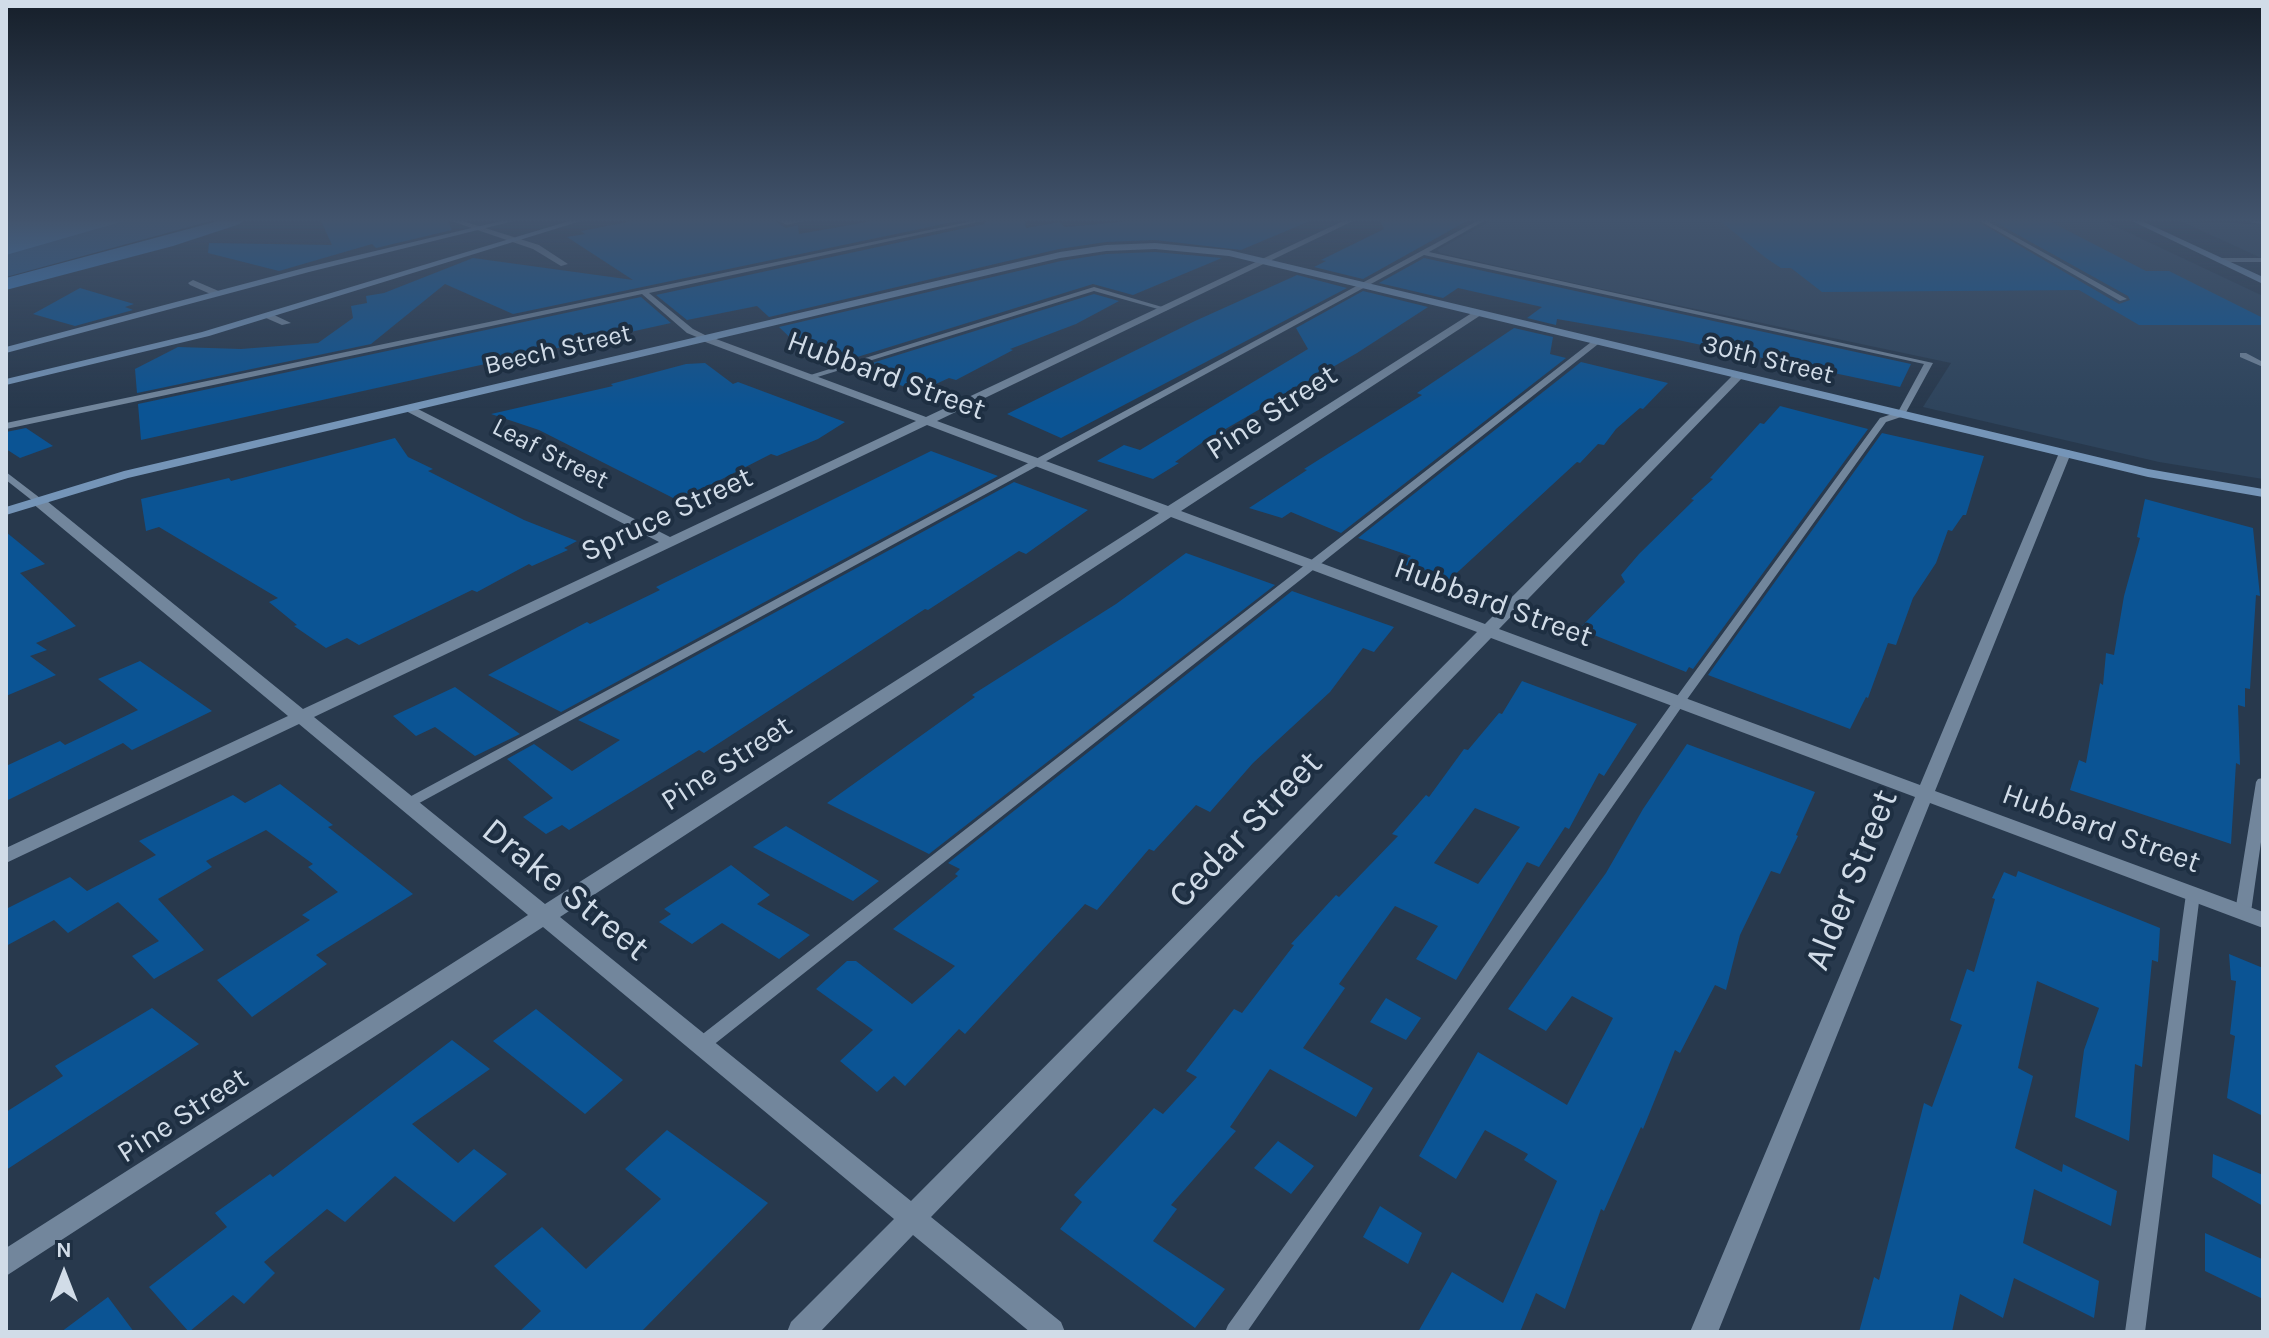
<!DOCTYPE html>
<html>
<head>
<meta charset="utf-8">
<style>
  body { margin:0 }
  #map { position:relative; width:2269px; height:1338px; overflow:hidden; background:#28394d; font-family:Karla,sans-serif }
  canvas { display:block }
  .frame { position:absolute; inset:0; border:8px solid #d1dce8; pointer-events:none }
  .north { position:absolute; left:24px; top:1234px; width:80px; height:80px; -webkit-text-stroke:6px #1e2f42; paint-order:stroke; rotate:0deg; font-size:22px; font-weight:700; line-height:32px; text-align:center; color:#d1dce8 }
  .north::after { content:''; display:block; margin:auto; width:28px; height:36px; background:#d1dce8; clip-path:polygon(50% 0,100% 100%,50% 72%,0 100%) }
</style>
</head>
<body>
<div id="map">
<canvas width="2269" height="1338"></canvas>
<div class="frame"></div>
<div class="north">N</div>
</div>
<script>
const c = document.querySelector('canvas').getContext('2d');
c.lineJoin = 'round';
function fillPath(path, color) {
  c.fillStyle = color;
  c.fill(path, 'evenodd');
}
function shape(rows) {
  const path = new Path2D();
  for (const r of rows) {
    path.moveTo(r[0], r[1]);
    for (let i = 2; i < r.length; i += 2) path.lineTo(r[i], r[i + 1]);
  }
  return path;
}
function drawText(font, color, halo, rows, align = 'center') {
  c.font = font + ' Karla,sans-serif';
  c.lineWidth = 8;
  c.setLineDash([]);
  c.textBaseline = 'middle';
  c.strokeStyle = halo;
  c.fillStyle = color;
  for (const [text, x, y, turn = 0] of rows) {
    c.save();
    c.translate(x, y);
    c.rotate((+turn || 0) * Math.PI / 180);
    c.textAlign = isNaN(turn) ? turn : align;
    if (halo) c.strokeText(text, 0, 0);
    c.fillText(text, 0, 0);
    c.restore();
  }
}
fillPath(shape([
  [1490,221,2104,221,2263,296,2263,479,2159,462,1923,407,1951,363,1587,286,1440,253,1437,250],
  [2180,221,2263,224,2263,259,2246,251]
]), '#2e445c');
fillPath(shape([
  [6,221,211,221,6,277]
]), '#28588a');
fillPath(shape([
  [6,221,124,221,6,255]
]), '#3c7dc0');
fillPath(shape([
  [218,221,242,221,240,224,173,246,6,290,6,278,218,221]
]), '#3c7dc0');
fillPath(shape([
  [321,221,448,221,452,230,376,248,372,244,279,271,208,253,209,243,332,245],
  [632,221,775,221,786,228,798,225,799,234,872,221,958,221,513,314,445,284,371,344,137,393,135,369,178,347,241,349,318,343,353,318,351,306,367,303,366,296,384,293,473,258,633,280,567,237,585,234,581,231],
  [986,221,1025,221,1026,228,1059,222,1065,227,1129,221,1310,221,1241,250,1155,240,1106,242,1059,249,769,317,757,306,687,320,656,295,984,224],
  [1380,221,1467,221,1363,279,1314,267,1326,261,1321,260,1384,229],
  [1720,221,1977,221,2119,304,2130,300,2128,296,1993,221,2049,221,2146,271,2169,271,2263,318,2263,325,2139,325,2079,290,1822,292,1791,268,1781,268,1766,258],
  [1155,252,1222,258,1133,295,1093,284,841,362,822,347,804,351,779,327,1061,261,1106,254],
  [1424,258,1911,364,1900,387,1678,340,1557,319,1556,325,1527,318,1542,307,1458,288,1443,298,1379,283],
  [1297,275,1347,288,1061,438,1007,414,1195,321],
  [80,288,134,304,125,307,133,310,75,326,33,314],
  [1363,291,1428,307,1357,353,1203,442,1175,462,1179,463,1153,479,1097,461,1124,445,1140,450,1308,349,1296,328],
  [1094,294,1119,301,1076,324,1010,349,1013,350,956,380,949,378,918,392,856,368],
  [641,297,671,323,141,440,138,404],
  [1514,328,1553,337,1550,354,1566,358,1341,533,1291,512,1282,518,1249,508,1307,470,1304,469,1422,395,1417,393],
  [1581,362,1668,383,1643,409,1640,408,1616,429,1604,445,1598,444,1580,463,1577,462,1448,581,1439,578,1433,583,1394,568,1411,556,1358,538],
  [705,363,733,384,738,382,845,422,818,439,777,456,771,454,679,501,539,430,491,414,613,386,611,384,686,364],
  [1780,406,1868,429,1693,669,1689,667,1686,672,1579,629,1625,582,1621,575,1639,554,1694,500,1691,499,1713,479,1710,478,1760,423,1764,424],
  [26,428,53,446,20,458,6,449,6,432],
  [1882,433,1984,456,1966,515,1963,515,1952,531,1948,530,1936,563,1913,598,1896,645,1888,643,1868,698,1866,697,1850,729,1708,675],
  [395,438,408,457,433,469,428,471,524,520,577,541,564,548,568,550,532,566,529,564,477,592,472,590,359,645,347,638,326,648,294,626,297,625,269,602,278,598,159,527,146,531,141,499,229,478,231,481],
  [931,451,998,476,561,712,488,675,587,622,590,624,660,590,656,587],
  [1014,482,1088,510,1026,554,1019,551,928,610,925,609,704,753,699,750,569,830,562,825,546,834,523,817,553,798,507,759,534,744,572,771,620,740,578,720],
  [2145,499,2253,528,2260,596,2256,595,2250,689,2245,688,2245,707,2238,705,2240,765,2236,763,2231,844,2070,790,2079,760,2086,763,2100,683,2103,685,2106,653,2114,655,2124,596,2140,538,2137,537],
  [6,532,45,564,20,573,76,626,36,643,47,650,30,656,56,675,6,696],
  [1186,553,1275,585,929,854,827,803,975,697,972,695,1116,604],
  [1292,591,1394,627,1374,652,1363,648,1330,692,1253,763,1210,812,1196,805,1154,851,1149,849,1097,910,1085,904,965,1034,959,1029,905,1086,894,1076,877,1092,840,1061,873,1030,816,989,847,961,856,961,912,1004,955,966,893,929,958,876,955,874,960,869,948,863],
  [140,661,212,711,132,750,123,743,6,801,6,766,60,741,65,745,138,710,98,679],
  [1522,681,1637,724,1604,776,1599,773,1569,829,1565,827,1539,867,1527,862,1456,980,1416,959,1438,926,1395,906,1339,984,1345,988,1303,1048,1373,1088,1356,1117,1270,1069,1230,1127,1236,1131,1171,1205,1177,1209,1153,1241,1225,1289,1195,1328,1060,1229,1082,1202,1074,1195,1154,1108,1163,1114,1197,1077,1186,1071,1234,1009,1242,1013,1294,945,1291,944,1336,895,1339,897,1398,836,1392,834,1426,795,1429,797,1464,749,1468,750,1499,713,1502,714],
  [1475,808,1520,827,1478,884,1434,863],
  [455,687,520,734,475,756,435,727,416,736,393,716],
  [1687,744,1815,792,1796,835,1798,836,1780,874,1771,871,1740,935,1726,990,1715,985,1680,1053,1675,1050,1643,1129,1641,1127,1604,1211,1601,1209,1565,1309,1536,1293,1520,1332,1418,1332,1452,1272,1503,1303,1557,1181,1524,1160,1528,1154,1485,1130,1456,1179,1419,1156,1478,1052,1567,1105,1613,1018,1572,996,1546,1031,1508,1009,1606,873,1643,809],
  [280,784,333,825,328,827,413,894,316,955,327,964,252,1017,217,980,310,920,302,915,338,892,308,867,313,864,266,830,206,861,212,867,158,899,204,950,154,979,132,956,159,941,118,902,68,933,54,920,6,946,6,909,70,877,87,891,156,855,139,841,233,795,245,803],
  [786,826,879,881,853,901,753,847],
  [731,865,770,895,757,904,810,935,779,959,722,923,692,944,659,922,671,914,664,909],
  [2018,871,2160,928,2158,962,2152,960,2142,1067,2135,1064,2129,1141,2075,1117,2084,1050,2099,1008,2037,981,2018,1068,2033,1076,2015,1148,2062,1172,2063,1164,2117,1191,2111,1226,2034,1189,2023,1243,2099,1281,2094,1318,2014,1278,2003,1318,1960,1294,1952,1332,1859,1332,1874,1277,1879,1280,1924,1103,1932,1107,1962,1025,1950,1020,1967,969,1974,972,1995,899,1992,898,2004,872,2016,877],
  [2229,954,2263,968,2263,1116,2227,1098,2235,1036,2230,1034,2236,981,2231,980],
  [1386,998,1421,1018,1406,1040,1370,1022],
  [152,1008,199,1044,6,1170,6,1112,63,1076,55,1066],
  [536,1009,623,1080,585,1114,493,1041],
  [452,1040,490,1069,412,1124,458,1163,474,1149,507,1174,454,1222,395,1176,345,1222,327,1209,264,1262,275,1273,244,1304,233,1295,189,1332,149,1287,227,1227,215,1213,270,1174,273,1177],
  [667,1130,768,1203,641,1332,519,1332,541,1311,494,1266,542,1227,586,1269,661,1199,625,1169],
  [1278,1141,1314,1166,1291,1194,1254,1168],
  [2213,1154,2263,1175,2263,1206,2212,1177],
  [1380,1206,1422,1233,1408,1264,1363,1237],
  [2205,1233,2262,1259,2263,1299,2205,1271],
  [108,1297,134,1332,61,1332]
]), '#0b5494');
fillPath(shape([
  [972,221,983,221,649,293,693,329,707,336,708,338,704,340,687,333,642,294,6,429,6,423,972,221],
  [1477,221,1484,221,1429,252,1933,363,1904,416,1886,422,1683,705,1247,1332,1225,1332,1228,1325,1675,699,1880,418,1898,412,1924,364,1424,255,412,807,402,807,400,804,402,801,1477,221],
  [1980,221,1987,221,2127,299,2120,301,1980,221],
  [2263,258,2263,262,2218,262,2215,260,2218,258,2263,258],
  [1094,287,1169,309,1165,311,1094,291,811,379,804,377,1094,287],
  [1595,339,1602,341,707,1050,701,1052,695,1050,693,1045,695,1040,1595,339],
  [2240,353,2246,353,2263,362,2263,367,2240,357,2240,353],
  [6,472,40,498,40,502,34,502,6,480,6,472],
  [2263,778,2263,828,2251,912,2248,916,2243,918,2238,916,2235,912,2256,782,2258,779,2263,778],
  [2193,889,2198,890,2200,894,2145,1332,2125,1332,2186,894,2188,890,2193,889]
]), '#72869c');
fillPath(shape([
  [451,221,463,221,539,245,568,264,561,266,533,249,451,221],
  [778,221,804,221,787,225,778,221],
  [1343,221,1353,221,937,421,1168,506,1475,311,1481,311,1481,315,1181,511,1485,624,1735,373,1743,373,1743,377,1499,629,1920,785,2059,453,2061,450,2069,450,2071,453,1935,791,2263,912,2263,928,1930,803,1718,1332,1690,1332,1915,797,1491,638,931,1217,1061,1322,1065,1332,1030,1332,913,1235,820,1332,787,1332,791,1322,894,1219,543,927,6,1276,6,1248,528,915,299,724,6,863,6,848,288,716,32,503,32,497,42,497,303,709,659,542,404,410,404,406,412,406,670,537,916,421,700,340,700,336,708,336,926,417,1343,221],
  [927,425,1159,513,545,904,314,717,927,425],
  [1171,517,1477,632,911,1201,560,917,1171,517],
  [193,280,221,292,223,294,215,296,190,285,188,283,193,280],
  [266,314,272,314,291,323,282,325,266,318,266,314]
]), '#72869c');
fillPath(shape([
  [501,221,514,221,309,272,6,353,6,347,304,268,501,221],
  [569,221,581,221,209,336,6,385,6,379,202,332,569,221],
  [2132,221,2142,221,2263,277,2263,284,2132,221],
  [2251,221,2263,221,2263,224,2252,223,2251,221],
  [1155,243,1229,250,2148,469,2263,489,2263,497,2148,477,1229,256,1155,249,1106,251,1060,258,128,478,6,515,6,507,124,471,1060,252,1106,245,1155,243]
]), '#7595b8');
const sky = c.createLinearGradient(0, 0, 0, 408);
sky.addColorStop(0, '#161f2a');
sky.addColorStop(0.54, '#42546d');
sky.addColorStop(1, '#42546d00');
c.fillStyle = sky;
c.fillRect(0, 0, 2269, 408);
drawText('26px', '#d1dce8', '#1e2f42', [
  ["Beech Street",558,350,-13],
  ["30th Street",1768,360,14],
  ["Leaf Street",550,454,27]
]);
drawText('30px', '#d1dce8', '#1e2f42', [
  ["Hubbard Street",886,376,20],
  ["Pine Street",1272,413,-33],
  ["Spruce Street",667,515,-25],
  ["Hubbard Street",1493,603,20],
  ["Pine Street",727,764,-33],
  ["Hubbard Street",2101,829,20],
  ["Pine Street",183,1116,-33]
]);
drawText('36px', '#d1dce8', '#1e2f42', [
  ["Cedar Street",1246,830,-46],
  ["Alder Street",1852,880,-68],
  ["Drake Street",565,890,39]
]);
</script>
</body>
</html>
